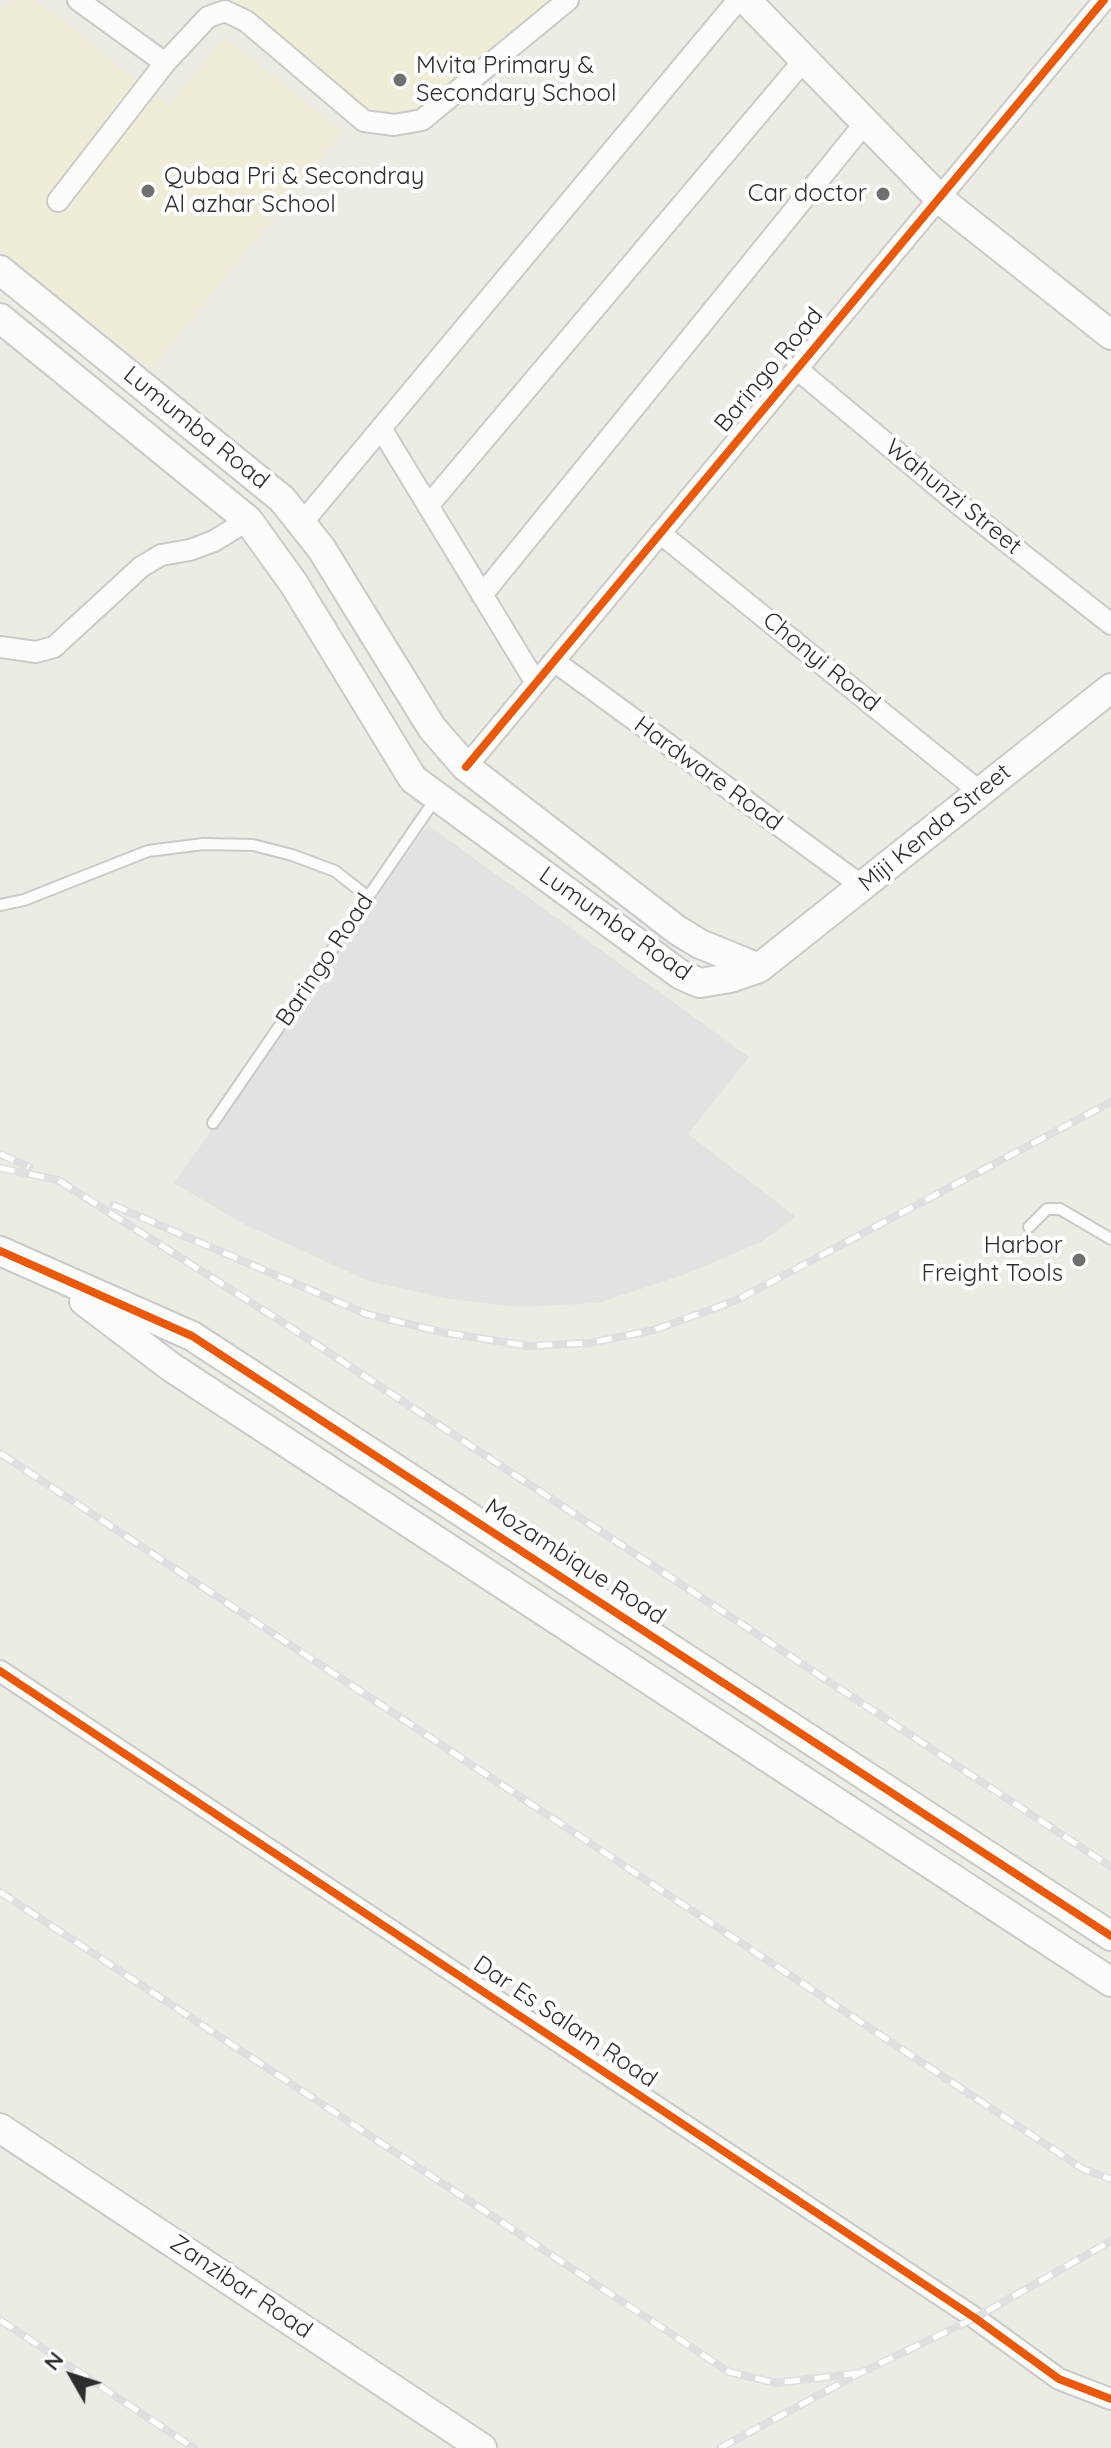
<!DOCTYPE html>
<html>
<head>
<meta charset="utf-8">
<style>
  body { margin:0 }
  #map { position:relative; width:1111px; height:2448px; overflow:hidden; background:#ecebe4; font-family:Quicksand,sans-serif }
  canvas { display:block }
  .north { position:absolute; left:32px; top:2336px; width:80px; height:80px; -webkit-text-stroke:6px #fff; paint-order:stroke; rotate:309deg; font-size:22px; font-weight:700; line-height:32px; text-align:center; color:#2e2e2e }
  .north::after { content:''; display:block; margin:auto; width:28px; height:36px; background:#2e2e2e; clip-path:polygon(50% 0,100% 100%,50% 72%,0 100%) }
</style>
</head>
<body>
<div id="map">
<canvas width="1111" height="2448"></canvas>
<div class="north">N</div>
</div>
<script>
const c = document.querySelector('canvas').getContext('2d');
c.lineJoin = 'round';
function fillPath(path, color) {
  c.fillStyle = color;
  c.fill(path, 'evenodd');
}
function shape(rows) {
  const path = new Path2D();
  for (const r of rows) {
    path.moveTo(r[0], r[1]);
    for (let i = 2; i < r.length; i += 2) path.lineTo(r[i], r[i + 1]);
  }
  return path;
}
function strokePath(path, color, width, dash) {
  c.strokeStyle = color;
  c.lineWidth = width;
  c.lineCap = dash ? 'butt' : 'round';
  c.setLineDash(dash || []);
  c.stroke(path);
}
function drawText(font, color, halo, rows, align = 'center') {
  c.font = font + ' Quicksand,sans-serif';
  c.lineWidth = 8;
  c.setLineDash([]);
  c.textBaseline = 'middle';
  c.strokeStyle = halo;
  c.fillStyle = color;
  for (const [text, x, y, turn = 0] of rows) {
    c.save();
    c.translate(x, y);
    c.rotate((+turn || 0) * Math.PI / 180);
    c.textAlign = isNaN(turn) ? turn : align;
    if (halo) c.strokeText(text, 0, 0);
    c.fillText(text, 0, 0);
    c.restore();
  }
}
fillPath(shape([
  [428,825,749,1057,688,1134,796,1217,761,1242,686,1274,598,1303,518,1307,449,1299,368,1281,242,1223,174,1183]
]), '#e4e1e2');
fillPath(shape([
  [10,0,36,0,169,106,224,37,342,132,151,370,0,249,0,12],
  [227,0,582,0,552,28,392,132]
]), '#efedd8');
const lane = shape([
  [0,905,24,900,148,851,203,844,253,845,292,855,335,871,368,897],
  [213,1123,436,798],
  [1029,1227,1047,1209,1060,1209,1111,1239]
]);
const street = shape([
  [78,0,165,63,208,17,225,11,246,21,364,121,394,125,422,120,568,0],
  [58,201,165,63],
  [797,369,961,506,1111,624],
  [382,430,536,683],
  [428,506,804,60],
  [302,523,738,0],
  [660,533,980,792],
  [482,595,865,123],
  [0,647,36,652,54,647,141,567,161,555,190,550,214,541,248,520],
  [554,661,862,886],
  [466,767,1104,0],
  [0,1671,975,2318,1059,2379,1111,2399]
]);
const secondary = shape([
  [746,0,942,201,1111,335],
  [0,270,282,499,321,548,432,728,466,767,677,930,700,944,759,968],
  [0,318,248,520,294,584,413,779,681,975,700,983,730,978,759,968,1111,688],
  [0,1251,192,1336,1111,1936],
  [84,1301,171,1367,1111,1982],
  [0,2128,482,2448]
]);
strokePath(lane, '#cacac9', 14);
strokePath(street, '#cacac9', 24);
strokePath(secondary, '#cacac9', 32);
strokePath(lane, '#fcfcfb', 10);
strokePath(street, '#fcfcfb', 20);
strokePath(secondary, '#fcfcfb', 28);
const rail = shape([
  [0,1154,29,1167],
  [0,1168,58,1180,293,1329,1111,1867],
  [113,1205,366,1314,442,1332,528,1346,589,1343,654,1330,737,1300,1111,1102],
  [0,1453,1083,2169,1111,2179],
  [0,1892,729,2372,776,2383,860,2373],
  [0,2320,194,2448],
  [720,2448,860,2373,975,2318,1111,2241]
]);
strokePath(rail, '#dfdee1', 8);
strokePath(rail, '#fff', 5, [15]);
strokePath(shape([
  [466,767,1104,0],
  [0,1251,192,1336,1111,1936],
  [0,1671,975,2318,1059,2379,1111,2399]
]), '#e8590c', 8);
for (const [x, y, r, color] of [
  [400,80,8,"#70706e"],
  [148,191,8,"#70706e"],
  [883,194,8,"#70706e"],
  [1079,1260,8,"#70706e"]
]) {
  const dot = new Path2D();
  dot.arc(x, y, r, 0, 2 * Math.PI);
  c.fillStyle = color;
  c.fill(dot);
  strokePath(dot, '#fff', 3);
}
drawText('24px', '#2e2e2e', '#fff', [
  ["Mvita Primary &",416,66],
  ["Secondary School",416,94],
  ["Qubaa Pri & Secondray",164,177],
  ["Al azhar School",164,205],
  ["Car doctor",867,194,"right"],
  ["Harbor",1063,1246,"right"],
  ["Freight Tools",1063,1274,"right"]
], 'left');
drawText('24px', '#2e2e2e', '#fff', [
  ["Baringo Road",769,370,-50],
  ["Lumumba Road",196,428,39],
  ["Wahunzi Street",953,497,39],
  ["Chonyi Road",821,662,39],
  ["Hardware Road",708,774,36],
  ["Miji Kenda Street",935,828,-39],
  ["Lumumba Road",615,924,35],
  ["Baringo Road",325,960,-56],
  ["Mozambique Road",575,1562,33],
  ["Dar Es Salam Road",565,2022,34],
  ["Zanzibar Road",241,2287,34]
]);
</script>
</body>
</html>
